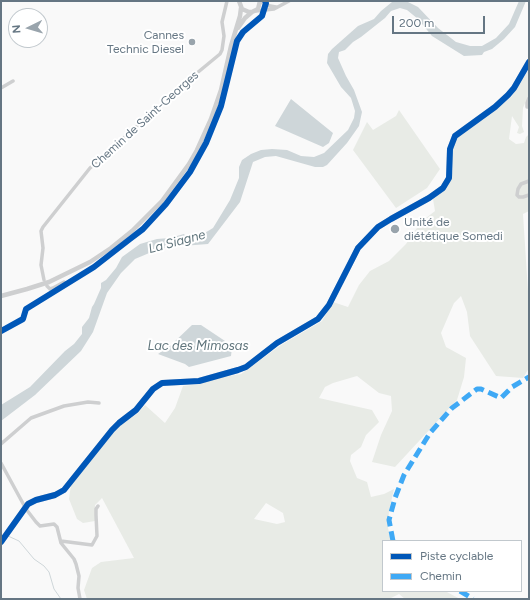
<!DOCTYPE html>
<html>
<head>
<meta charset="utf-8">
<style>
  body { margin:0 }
  #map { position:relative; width:530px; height:600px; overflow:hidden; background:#f9f9f9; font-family:Figtree,sans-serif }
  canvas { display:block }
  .frame { position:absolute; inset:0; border:2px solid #657683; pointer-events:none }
  .legend { position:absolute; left:382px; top:540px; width:140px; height:52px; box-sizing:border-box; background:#fff; border:1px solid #c1c8cd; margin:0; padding:5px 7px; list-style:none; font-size:12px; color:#657683 }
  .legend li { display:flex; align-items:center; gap:8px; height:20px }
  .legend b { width:20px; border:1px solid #c1c8cd }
  .north { position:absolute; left:8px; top:8px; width:40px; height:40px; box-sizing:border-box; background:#fff; border:1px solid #c1c8cd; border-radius:50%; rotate:265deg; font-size:11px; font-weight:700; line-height:16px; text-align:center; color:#657683 }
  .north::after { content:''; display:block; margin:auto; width:14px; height:18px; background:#99a4ac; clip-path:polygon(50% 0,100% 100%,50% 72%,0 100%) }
  .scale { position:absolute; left:392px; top:16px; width:93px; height:18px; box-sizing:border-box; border:2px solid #657683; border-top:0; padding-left:5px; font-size:12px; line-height:14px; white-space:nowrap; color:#657683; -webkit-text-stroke:3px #fff; paint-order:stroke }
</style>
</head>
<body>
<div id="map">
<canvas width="530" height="600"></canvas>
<div class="frame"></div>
<ul class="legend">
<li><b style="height:5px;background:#0057b8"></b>Piste cyclable</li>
<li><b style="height:5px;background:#3fa9f5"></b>Chemin</li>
</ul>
<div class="north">N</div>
<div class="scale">200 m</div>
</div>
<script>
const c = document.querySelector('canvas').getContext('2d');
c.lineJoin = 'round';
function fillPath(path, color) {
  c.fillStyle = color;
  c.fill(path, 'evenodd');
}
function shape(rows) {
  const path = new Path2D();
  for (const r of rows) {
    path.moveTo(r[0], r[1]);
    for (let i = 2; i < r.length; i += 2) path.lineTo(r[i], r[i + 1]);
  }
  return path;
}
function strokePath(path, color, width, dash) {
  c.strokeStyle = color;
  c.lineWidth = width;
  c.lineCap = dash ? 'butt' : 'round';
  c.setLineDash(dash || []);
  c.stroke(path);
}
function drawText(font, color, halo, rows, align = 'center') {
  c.font = font + ' Figtree,sans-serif';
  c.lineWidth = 4;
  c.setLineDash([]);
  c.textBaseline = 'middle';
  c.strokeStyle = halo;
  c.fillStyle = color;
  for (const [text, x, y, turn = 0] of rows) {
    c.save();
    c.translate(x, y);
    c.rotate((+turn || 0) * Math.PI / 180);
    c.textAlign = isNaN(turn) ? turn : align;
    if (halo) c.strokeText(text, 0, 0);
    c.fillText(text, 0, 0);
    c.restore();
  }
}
fillPath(shape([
  [529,69,529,94,523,108,522,126,524,132,520,134,517,133,519,127,512,116,509,139,516,144,524,143,526,137,529,134,529,211,523,214,529,307,529,368,523,378,496,376,470,336,467,312,461,296,454,303,441,333,446,347,466,358,464,377,457,400,395,467,372,462,381,435,392,411,391,396,379,393,357,376,333,383,325,387,319,398,372,410,379,422,366,435,361,447,351,455,350,461,357,478,367,482,371,497,384,494,394,489,389,511,388,528,391,541,383,541,383,591,445,591,460,599,405,599,399,594,389,599,87,599,84,590,92,568,101,562,134,558,102,498,95,505,95,521,83,523,77,519,69,499,71,484,118,427,138,413,145,405,165,423,175,408,183,386,200,384,217,378,241,374,281,345,322,321,333,302,348,307,359,285,370,271,389,261,406,244,421,222,435,211,433,199,447,188,453,170,452,150,457,137,491,114,512,96],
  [266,503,283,513,285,522,277,524,254,519],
  [399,110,440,169,427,188,396,208,353,150,367,122,373,130,396,116]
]), '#e8ebe6');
fillPath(shape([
  [397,1,406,1,418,7,438,28,456,42,470,46,482,46,496,38,509,24,519,1,526,1,515,27,504,39,492,49,484,52,482,55,464,56,432,36,418,19,407,10,400,8,391,11,385,18,361,37,353,42,345,50,339,52,338,58,346,76,354,90,362,112,359,126,347,143,327,165,323,167,315,167,276,156,265,157,253,162,240,202,208,244,169,247,154,251,135,259,121,273,107,293,93,332,81,351,35,395,1,421,1,405,30,387,65,351,74,344,82,334,82,327,89,318,92,307,94,304,101,288,101,283,106,280,116,268,122,257,140,244,157,239,170,238,184,234,186,237,194,236,203,234,213,228,230,200,239,178,239,167,242,160,251,154,261,150,272,149,287,150,301,156,314,157,324,153,348,130,354,118,355,111,351,98,341,87,327,63,328,54,332,49,358,26,374,19,381,11,392,2],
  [291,99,333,133,329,143,323,147,275,126],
  [192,325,201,325,228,343,232,347,231,356,189,367,185,364,158,354,171,345]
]), '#ced6d9');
strokePath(shape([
  [8,536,19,541,34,559,44,566,49,572,54,589,61,599]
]), '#ced6d9', 1);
const secondary = shape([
  [1,542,28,504,36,500,55,495,64,490,112,430,119,423,136,410,153,389,162,383,199,381,238,370,246,367,277,343,318,319,329,305,358,248,378,227,391,219,429,198,443,188,449,178,450,149,455,136,495,107,508,95,514,88,529,62]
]);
strokePath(secondary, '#d5d6d7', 6);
strokePath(shape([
  [261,1,265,5,276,7],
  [256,11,274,9,289,1],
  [1,88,13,81],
  [529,98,527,103,527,107,529,107],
  [529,181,521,184,518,189,517,195,519,197,523,197,529,195],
  [44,280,41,265,43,248,41,231,43,227,90,168,197,73,220,54,222,50,224,36,222,22,227,1],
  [47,286,50,289,53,288,64,282,67,284],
  [1,331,23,319,26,309,67,284],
  [1,444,31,418,64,406,88,402,99,403],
  [1,463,26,509,36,522,40,526,54,524,57,527,61,543,74,559,76,564,79,576,78,588,80,599],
  [61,541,92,545,97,536,96,515,96,509,98,506]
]), '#cecfd0', 3.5);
strokePath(shape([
  [239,1,242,9,249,12,252,12,258,9,260,1],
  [238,28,245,18,252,12],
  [1,296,27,289,49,282,90,262,111,248,132,231,162,201,189,164,197,150,211,119,221,90,231,46,240,16,241,8]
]), '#cecfd0', 4.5);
strokePath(secondary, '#e1e2e2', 5);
strokePath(shape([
  [393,541,389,520,395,498,404,475,430,433,452,408,477,389,481,389,501,398,512,387,529,377],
  [460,591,473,599]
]), '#3fa9f5', 5, [10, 5]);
strokePath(shape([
  [1,331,23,319,26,309,94,267,130,239,143,229,166,204,190,172,206,143,221,106,237,41,243,32,262,16,266,3,265,1],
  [1,542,28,504,36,500,55,495,64,490,112,430,119,423,136,410,153,389,162,383,199,381,238,370,246,367,277,343,318,319,329,305,358,248,378,227,391,219,429,198,443,188,449,178,450,149,455,136,495,107,508,95,514,88,529,62]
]), '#0057b8', 6);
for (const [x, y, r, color] of [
  [192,42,4,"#99a4ac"],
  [395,229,5,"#99a4ac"]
]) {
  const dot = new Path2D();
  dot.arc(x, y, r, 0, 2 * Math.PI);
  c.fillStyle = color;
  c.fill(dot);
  strokePath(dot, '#fff', 1.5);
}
drawText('12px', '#657683', '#fff', [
  ["Cannes",184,35],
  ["Technic Diesel",184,49],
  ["Unité de",404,222,"left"],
  ["diététique Somedi",404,236,"left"]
], 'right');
drawText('12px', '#657683', '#fff', [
  ["Chemin de Saint-Georges",145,120,-42]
]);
drawText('italic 13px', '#60757c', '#fff', [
  ["La Siagne",177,242,-15],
  ["Lac des Mimosas",198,346]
]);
</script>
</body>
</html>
